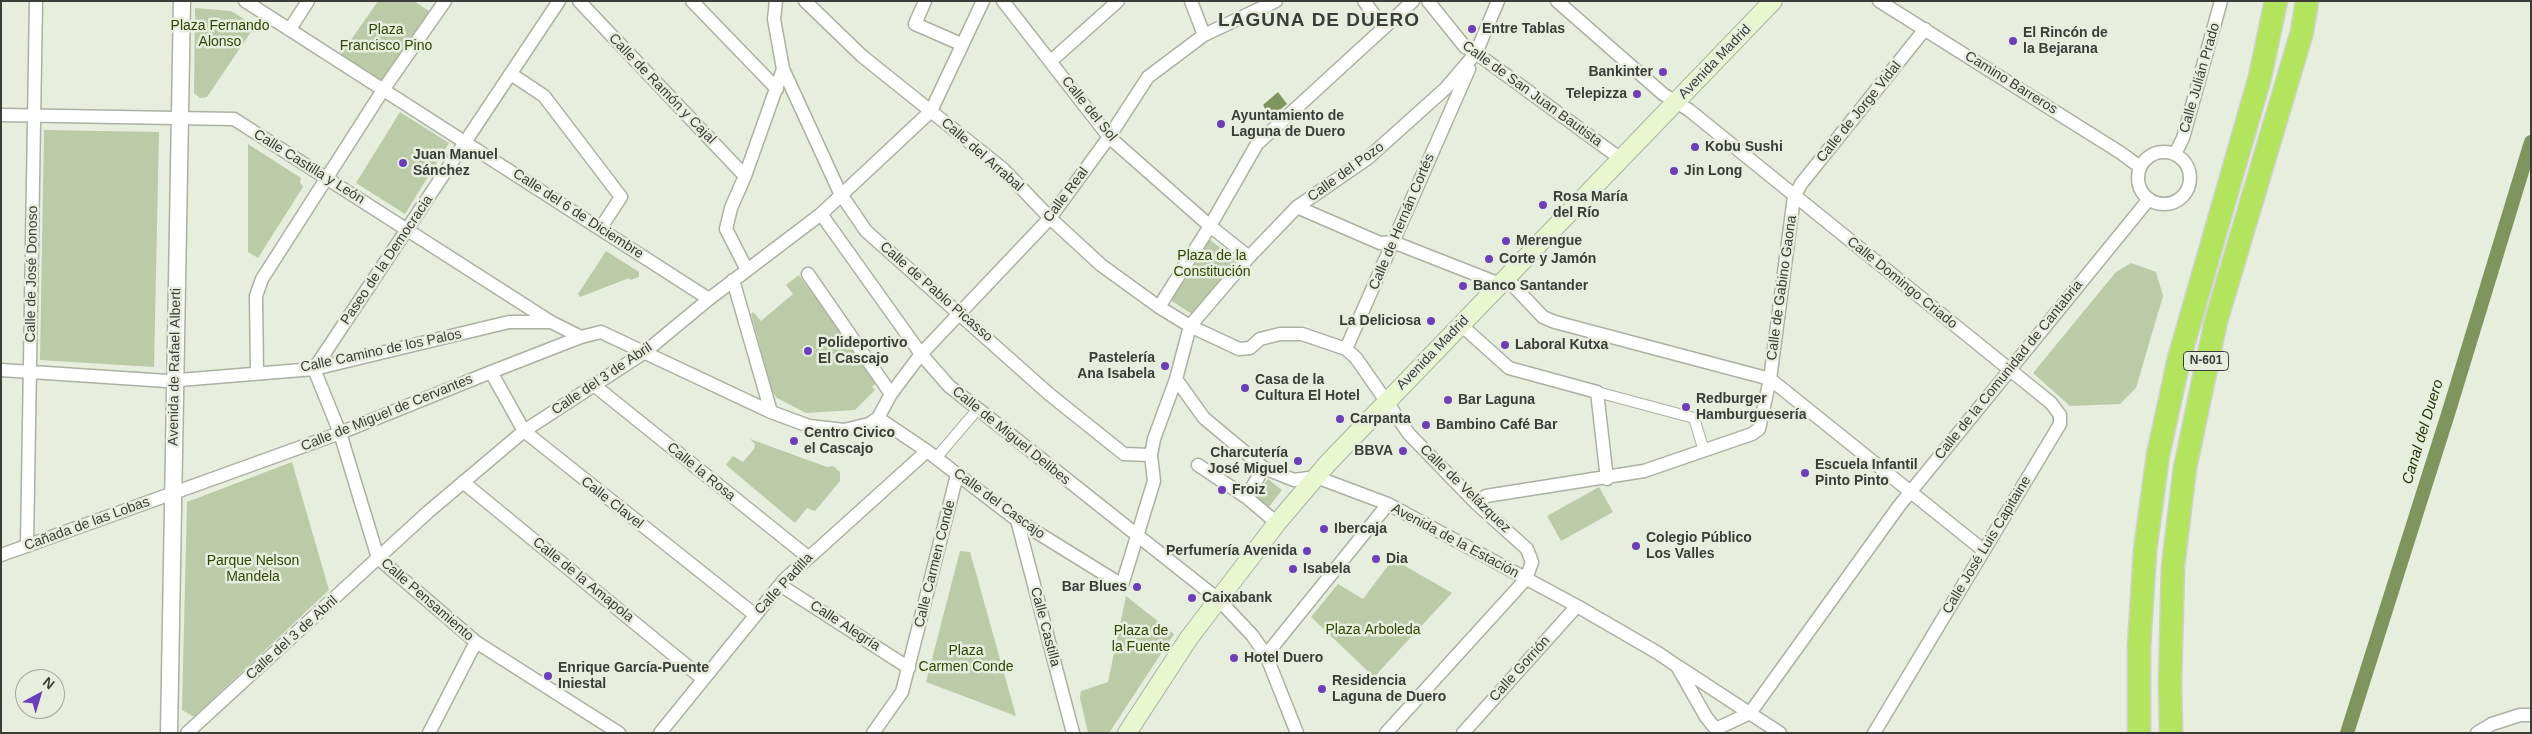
<!DOCTYPE html>
<html>
<head>
<meta charset="utf-8">
<style>
  body { margin:0 }
  #map { position:relative; width:2532px; height:734px; overflow:hidden; background:#e7eede; font-family:Arial,sans-serif }
  canvas { display:block }
  .frame { position:absolute; inset:0; border:2px solid #3b3e38; pointer-events:none }
  .north { position:absolute; left:15px; top:669px; width:50px; height:50px; box-sizing:border-box; background:#e7eede; border:1px solid #a2a89c; border-radius:50%; rotate:39deg; font-size:14px; font-weight:700; line-height:20px; text-align:center; color:#3b3e38 }
  .north::after { content:''; display:block; margin:auto; width:18px; height:22px; background:#6a3fb7; clip-path:polygon(50% 0,100% 100%,50% 72%,0 100%) }
</style>
</head>
<body>
<div id="map">
<canvas width="2532" height="734"></canvas>
<div class="frame"></div>
<div class="north">N</div>
</div>
<script>
const c = document.querySelector('canvas').getContext('2d');
c.lineJoin = 'round';
function fillPath(path, color) {
  c.fillStyle = color;
  c.fill(path, 'evenodd');
}
function shape(rows) {
  const path = new Path2D();
  for (const r of rows) {
    if (r.length === 3) {
      path.moveTo(r[0] + r[2], r[1]);
      path.arc(r[0], r[1], r[2], 0, 2 * Math.PI);
      continue;
    }
    path.moveTo(r[0], r[1]);
    for (let i = 2; i < r.length; i += 2) path.lineTo(r[i], r[i + 1]);
  }
  return path;
}
function strokePath(path, color, width, dash) {
  c.strokeStyle = color;
  c.lineWidth = width;
  c.lineCap = dash ? 'butt' : 'round';
  c.setLineDash(dash || []);
  c.stroke(path);
}
function drawText(font, color, halo, rows, align = 'center') {
  c.font = font + ' Arial,sans-serif';
  c.lineWidth = 5;
  c.setLineDash([]);
  c.textBaseline = 'middle';
  c.strokeStyle = halo;
  c.fillStyle = color;
  for (const [text, x, y, turn = 0] of rows) {
    c.save();
    c.translate(x, y);
    c.rotate((+turn || 0) * Math.PI / 180);
    c.textAlign = isNaN(turn) ? turn : align;
    if (halo) c.strokeText(text, 0, 0);
    c.fillText(text, 0, 0);
    c.restore();
  }
}
fillPath(shape([
  [378,1,414,1,435,15,383,90,337,60],
  [195,8,231,11,255,26,207,97,200,98,194,93],
  [400,112,449,143,405,214,356,183],
  [44,130,159,132,154,367,40,360],
  [248,144,301,178,300,182,303,187,258,258,248,252],
  [1209,239,1236,260,1192,314,1170,300],
  [606,251,639,272,639,277,630,280,629,278,580,297,578,294],
  [2131,263,2156,272,2163,296,2136,388,2120,404,2070,406,2033,373,2116,272],
  [799,275,877,382,872,387,875,390,855,410,806,413,777,398,772,391,751,314,753,312,761,321,793,294,786,285],
  [750,439,827,467,833,466,840,472,840,481,815,511,807,508,795,523,726,465,733,456,743,462,754,449,755,444],
  [292,462,329,590,194,717,182,710,187,502],
  [1268,479,1282,490,1268,508,1254,497],
  [1599,487,1613,512,1561,541,1547,516],
  [960,551,970,552,1016,716,926,682],
  [1393,559,1452,593,1374,677,1311,617,1338,584,1363,599],
  [1126,596,1174,634,1109,733,1088,733,1080,698,1081,691,1108,682]
]), '#bbcaa7');
fillPath(shape([
  [1278,92,1287,104,1270,118,1263,105]
]), '#7e955e');
strokePath(shape([
  [2347,733,2448,414,2531,142]
]), '#7e955e', 14);
const pedestrian = shape([
  [1597,392,1694,418,1704,451],
  [936,458,977,410]
]);
const minor = shape([
  [245,1,709,299],
  [559,1,314,369,340,433,378,558,476,642,619,733],
  [579,1,745,176],
  [692,1,777,89],
  [805,1,862,56,1003,169,1050,218,1101,265,1159,307,1190,326,1239,349,1250,348,1260,339,1280,334,1302,334,1346,349,1356,358,1409,434,1477,504,1527,549,1532,562,1526,579,1386,733],
  [925,1,915,24,961,44],
  [1003,1,1109,137,1210,226,1257,144,1413,1],
  [1191,1,1204,35],
  [1364,1,1384,28],
  [1428,1,1465,47,1476,53,1621,159],
  [1557,1,1663,94,1689,110,2051,403,2060,415,2060,424,1874,733],
  [1879,1,2121,153,2140,167],
  [290,29,308,1],
  [1051,61,1118,1],
  [783,69,840,193,866,231,1049,394,1124,454,1151,455],
  [511,74,544,96,621,197,600,229],
  [1,115,234,119,551,322,581,337],
  [2164,178,26],
  [2175,154,2183,138,2221,1],
  [1297,207,1380,243,1393,242,1500,284],
  [821,214,921,354,949,386,1219,600,1252,635,1266,655,1297,733],
  [1249,257,1297,207,1368,158,1446,88,1476,53,1498,1],
  [747,270,726,229,731,208,745,176,783,69,774,19,776,1],
  [808,274,891,394],
  [1506,278,1543,317,1555,322,1770,379,1983,550],
  [733,280,771,412],
  [1461,325,1509,368,1597,392,1607,479],
  [1346,349,1469,69],
  [1,370,167,381,314,369,509,322,551,322],
  [491,372,524,431,755,615],
  [257,373,256,296,262,279,383,90,445,1],
  [1176,379,1204,418,1264,468,1294,480,1316,477,1388,504,1577,606,1658,653,1677,666,1706,717,1719,733],
  [595,386,808,557],
  [878,418,927,451,1017,520,1122,585,1154,481,1151,455,1154,439,1176,379,1190,326,1249,257,1210,226,1159,307],
  [1198,465,1246,497,1277,523],
  [463,482,703,679],
  [1246,497,1264,468],
  [1477,504,1486,496,1644,471,1752,434,1759,429,1770,379,1794,197,1801,184,1925,29],
  [1017,520,1073,733],
  [27,546,36,1],
  [1,555,340,433,491,372,581,337,601,332,771,412,809,426,844,430,869,424,878,418,891,394,921,354,1050,218,1109,137,1148,77,1204,35,1276,1],
  [780,585,909,668],
  [1266,655,1388,504],
  [1679,667,1780,733],
  [1716,729,1750,713,1899,506,2149,199],
  [187,733,428,512,524,431,645,352,709,299,821,214,931,111,983,1],
  [429,733,476,642],
  [660,733,784,580,927,451],
  [873,733,902,692,957,475],
  [1463,733,1577,606],
  [2477,733,2492,724,2520,715,2531,715]
]);
const tertiary = shape([
  [169,733,182,1]
]);
const secondary = shape([
  [1127,733,1189,638,1277,523,1328,463,1773,1]
]);
const motorway = shape([
  [2139,733,2139,647,2145,551,2158,455,2179,359,2260,77,2276,1],
  [2171,733,2170,683,2173,566,2185,468,2216,321,2302,32,2307,1]
]);
strokePath(pedestrian, '#abb1a3', 12);
strokePath(minor, '#abb1a3', 15);
strokePath(tertiary, '#abb1a3', 19);
strokePath(secondary, '#abb1a3', 20);
strokePath(motorway, '#d0d1cf', 25);
strokePath(pedestrian, '#fff', 10);
strokePath(minor, '#fff', 12);
strokePath(tertiary, '#fff', 16);
strokePath(secondary, '#e8f7cf', 18);
strokePath(motorway, '#b3e45e', 22);
for (const [x, y, r, color] of [
  [1472,29,5,"#6a3fb7"],
  [2013,41,5,"#6a3fb7"],
  [1663,72,5,"#6a3fb7"],
  [1637,94,5,"#6a3fb7"],
  [1221,124,5,"#6a3fb7"],
  [1695,147,5,"#6a3fb7"],
  [403,163,5,"#6a3fb7"],
  [1674,171,5,"#6a3fb7"],
  [1543,205,5,"#6a3fb7"],
  [1506,241,5,"#6a3fb7"],
  [1489,259,5,"#6a3fb7"],
  [1463,286,5,"#6a3fb7"],
  [1431,321,5,"#6a3fb7"],
  [1505,345,5,"#6a3fb7"],
  [808,351,5,"#6a3fb7"],
  [1165,366,5,"#6a3fb7"],
  [1245,388,5,"#6a3fb7"],
  [1448,400,5,"#6a3fb7"],
  [1686,407,5,"#6a3fb7"],
  [1340,419,5,"#6a3fb7"],
  [1426,425,5,"#6a3fb7"],
  [794,441,5,"#6a3fb7"],
  [1403,451,5,"#6a3fb7"],
  [1298,461,5,"#6a3fb7"],
  [1805,473,5,"#6a3fb7"],
  [1222,490,5,"#6a3fb7"],
  [1324,529,5,"#6a3fb7"],
  [1636,546,5,"#6a3fb7"],
  [1307,551,5,"#6a3fb7"],
  [1376,559,5,"#6a3fb7"],
  [1293,569,5,"#6a3fb7"],
  [1137,587,5,"#6a3fb7"],
  [1192,598,5,"#6a3fb7"],
  [1234,658,5,"#6a3fb7"],
  [548,676,5,"#6a3fb7"],
  [1322,689,5,"#6a3fb7"]
]) {
  const dot = new Path2D();
  dot.arc(x, y, r, 0, 2 * Math.PI);
  c.fillStyle = color;
  c.fill(dot);
  strokePath(dot, '#e7eede', 2);
}
for (const [x, y, w] of [
  [2206,361,45]
]) {
  const box = new Path2D();
  box.roundRect(x - w / 2, y - 9.5, w, 19, 4);
  c.fillStyle = '#e7eede';
  c.fill(box);
  strokePath(box, '#3b3e38', 1);
}
drawText('bold 12px', '#3b3e38', null, [
  ["N-601",2206,361]
]);
drawText('14px', '#314604', '#e7eede', [
  ["Plaza Fernando",220,26],
  ["Alonso",220,42],
  ["Plaza",386,30],
  ["Francisco Pino",386,46],
  ["Plaza de la",1212,256],
  ["Constitución",1212,272],
  ["Parque Nelson",253,561],
  ["Mandela",253,577],
  ["Plaza Arboleda",1373,630],
  ["Plaza de",1141,631],
  ["la Fuente",1141,647],
  ["Plaza",966,651],
  ["Carmen Conde",966,667]
]);
drawText('bold 14px', '#3b3e38', '#e7eede', [
  ["Entre Tablas",1482,29],
  ["El Rincón de",2023,33],
  ["la Bejarana",2023,49],
  ["Bankinter",1653,72,"right"],
  ["Telepizza",1627,94,"right"],
  ["Ayuntamiento de",1231,116],
  ["Laguna de Duero",1231,132],
  ["Kobu Sushi",1705,147],
  ["Juan Manuel",413,155],
  ["Sánchez",413,171],
  ["Jin Long",1684,171],
  ["Rosa María",1553,197],
  ["del Río",1553,213],
  ["Merengue",1516,241],
  ["Corte y Jamón",1499,259],
  ["Banco Santander",1473,286],
  ["La Deliciosa",1421,321,"right"],
  ["Polideportivo",818,343],
  ["El Cascajo",818,359],
  ["Laboral Kutxa",1515,345],
  ["Pastelería",1155,358,"right"],
  ["Ana Isabela",1155,374,"right"],
  ["Casa de la",1255,380],
  ["Cultura El Hotel",1255,396],
  ["Redburger",1696,399],
  ["Hamburguesería",1696,415],
  ["Bar Laguna",1458,400],
  ["Carpanta",1350,419],
  ["Bambino Café Bar",1436,425],
  ["Centro Civico",804,433],
  ["el Cascajo",804,449],
  ["BBVA",1393,451,"right"],
  ["Charcutería",1288,453,"right"],
  ["José Miguel",1288,469,"right"],
  ["Escuela Infantil",1815,465],
  ["Pinto Pinto",1815,481],
  ["Froiz",1232,490],
  ["Ibercaja",1334,529],
  ["Colegio Público",1646,538],
  ["Los Valles",1646,554],
  ["Perfumería Avenida",1297,551,"right"],
  ["Dia",1386,559],
  ["Isabela",1303,569],
  ["Bar Blues",1127,587,"right"],
  ["Caixabank",1202,598],
  ["Hotel Duero",1244,658],
  ["Enrique García-Puente",558,668],
  ["Iniestal",558,684],
  ["Residencia",1332,681],
  ["Laguna de Duero",1332,697]
], 'left');
drawText('14px', '#3b3e38', '#e7eede', [
  ["Avenida Madrid",1715,62,-46],
  ["Calle Julián Prado",2200,78,-74],
  ["Camino Barreros",2011,83,32],
  ["Calle de Ramón y Cajal",662,89,46],
  ["Calle de San Juan Bautista",1532,94,36],
  ["Calle del Sol",1089,109,51],
  ["Calle de Jorge Vidal",1859,112,-51],
  ["Calle del Arrabal",982,155,41],
  ["Calle Castilla y León",309,167,32],
  ["Calle del Pozo",1346,172,-36],
  ["Calle Real",1066,195,-53],
  ["Calle del 6 de Diciembre",578,214,33],
  ["Calle de Hernán Cortés",1402,222,-67],
  ["Paseo de la Democracia",387,260,-56],
  ["Calle de José Donoso",32,274,-89],
  ["Calle Domingo Criado",1902,283,39],
  ["Calle de Gabino Gaona",1782,288,-82],
  ["Calle de Pablo Picasso",936,292,41],
  ["Calle Camino de los Palos",381,351,-12],
  ["Avenida Madrid",1433,353,-46],
  ["Avenida de Rafael Alberti",175,367,-89],
  ["Calle de la Comunidad de Cantabria",2009,370,-51],
  ["Calle del 3 de Abril",602,379,-34],
  ["Calle de Miguel de Cervantes",387,413,-22],
  ["Calle de Miguel Delibes",1011,436,39],
  ["Calle la Rosa",701,472,39],
  ["Calle de Velázquez",1465,489,44],
  ["Calle Clavel",612,503,38],
  ["Calle del Cascajo",999,504,36],
  ["Cañada de las Lobas",87,524,-20],
  ["Avenida de la Estación",1455,541,28],
  ["Calle José Luis Capitaine",1987,545,-59],
  ["Calle Carmen Conde",935,564,-76],
  ["Calle de la Amapola",583,580,39],
  ["Calle Padilla",784,584,-47],
  ["Calle Pensamiento",427,600,41],
  ["Calle Alegría",845,626,33],
  ["Calle Castilla",1045,627,75],
  ["Calle del 3 de Abril",292,638,-42],
  ["Calle Gorrión",1520,669,-48]
]);
drawText('italic 15px', '#253409', '#e7eede', [
  ["Canal del Duero",2423,432,-73]
]);
c.letterSpacing = '1px';
drawText('bold 19px', '#3b3e38', '#e7eede', [
  ["LAGUNA DE DUERO",1319,21]
]);
c.letterSpacing = '0px';
</script>
</body>
</html>
